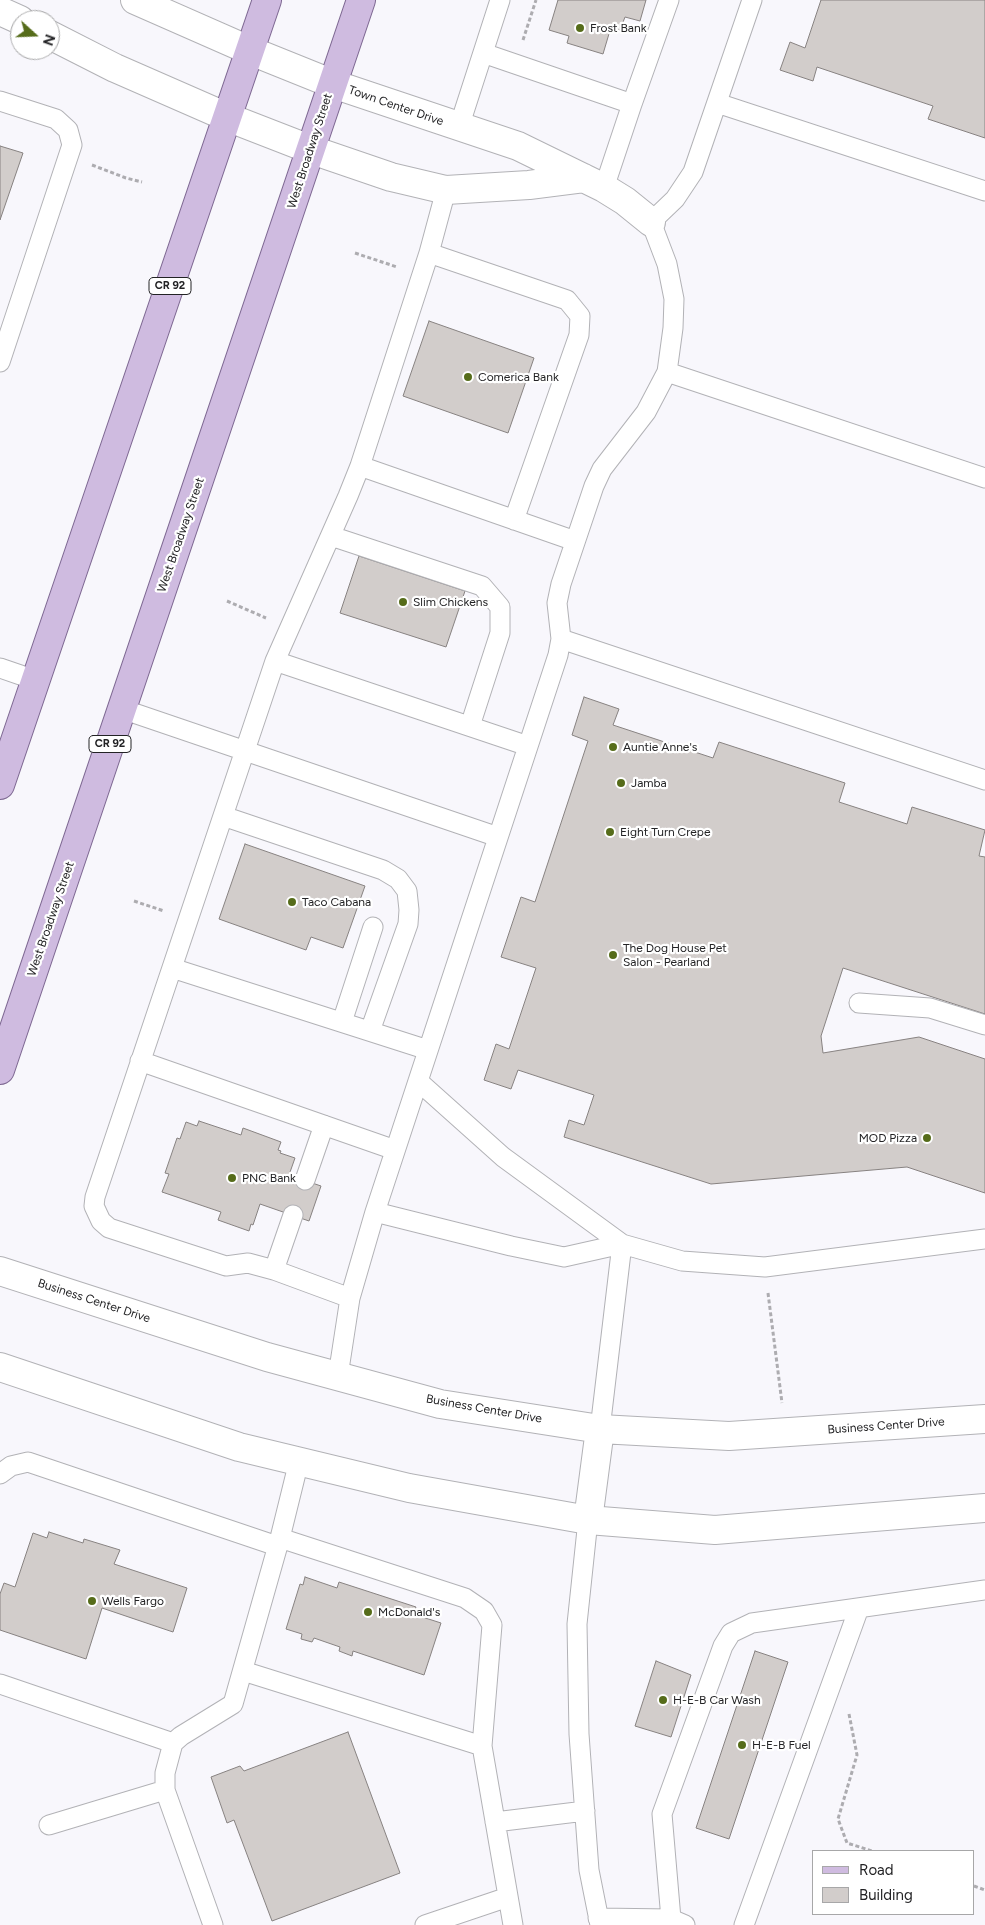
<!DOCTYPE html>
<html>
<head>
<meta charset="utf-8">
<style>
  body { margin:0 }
  #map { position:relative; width:985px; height:1925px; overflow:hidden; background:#f8f7fc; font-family:Figtree,sans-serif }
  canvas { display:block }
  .legend { position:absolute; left:812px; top:1850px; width:162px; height:65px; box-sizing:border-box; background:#fff; border:1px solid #a7a7a8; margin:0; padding:6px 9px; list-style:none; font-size:15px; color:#232325 }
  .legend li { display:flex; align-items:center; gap:10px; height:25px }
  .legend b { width:25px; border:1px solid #a7a7a8 }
  .north { position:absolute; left:10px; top:10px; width:50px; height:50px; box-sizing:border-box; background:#fff; border:1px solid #a7a7a8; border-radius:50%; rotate:110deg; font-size:14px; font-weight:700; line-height:20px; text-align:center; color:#232325 }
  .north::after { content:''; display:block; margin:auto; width:18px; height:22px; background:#566c1a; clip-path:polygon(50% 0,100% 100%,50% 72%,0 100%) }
</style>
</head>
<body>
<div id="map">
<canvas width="985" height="1925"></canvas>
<ul class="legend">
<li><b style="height:6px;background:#cfbbe0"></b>Road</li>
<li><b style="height:14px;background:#d2cdcb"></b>Building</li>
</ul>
<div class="north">N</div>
</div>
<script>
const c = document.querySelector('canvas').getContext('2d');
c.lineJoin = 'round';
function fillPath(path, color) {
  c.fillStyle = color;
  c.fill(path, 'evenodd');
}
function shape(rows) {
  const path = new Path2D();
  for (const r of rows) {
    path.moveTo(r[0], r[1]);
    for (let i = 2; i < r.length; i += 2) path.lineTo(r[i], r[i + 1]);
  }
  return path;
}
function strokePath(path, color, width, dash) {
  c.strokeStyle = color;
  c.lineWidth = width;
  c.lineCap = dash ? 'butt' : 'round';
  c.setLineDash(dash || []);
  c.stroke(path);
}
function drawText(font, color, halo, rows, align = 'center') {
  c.font = font + ' Figtree,sans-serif';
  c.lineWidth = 4.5;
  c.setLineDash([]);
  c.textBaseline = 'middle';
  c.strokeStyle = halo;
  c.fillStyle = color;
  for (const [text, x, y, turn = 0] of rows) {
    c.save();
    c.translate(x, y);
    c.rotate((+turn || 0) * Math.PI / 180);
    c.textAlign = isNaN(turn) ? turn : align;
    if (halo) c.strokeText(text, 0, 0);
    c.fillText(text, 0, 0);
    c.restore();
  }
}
const building = shape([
  [558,0,646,0,640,21,625,17,620,30,611,27,603,54,567,43,569,36,549,30,558,0],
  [821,0,985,0,985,138,928,119,933,106,817,67,813,81,780,70,790,42,805,48,821,0],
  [0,146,23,153,0,220,0,146],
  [429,321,534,358,508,433,403,396,429,321],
  [359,556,465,591,446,647,340,613,359,556],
  [584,697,619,709,613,725,713,758,719,742,845,783,839,802,907,824,912,807,985,830,979,856,985,857,985,1014,843,968,821,1036,823,1053,919,1037,985,1059,985,1193,907,1167,711,1184,564,1137,569,1120,584,1125,594,1095,518,1070,511,1089,484,1080,496,1044,509,1049,536,968,501,957,521,897,535,902,588,741,572,735,584,697],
  [245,844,365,886,343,948,311,937,306,950,219,919,245,844],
  [199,1121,241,1135,243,1128,281,1142,278,1150,281,1151,280,1153,295,1158,289,1175,321,1186,309,1221,260,1204,253,1225,251,1224,249,1231,218,1220,221,1212,162,1192,169,1174,165,1173,177,1138,180,1139,186,1122,197,1126,199,1121],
  [49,1532,83,1543,84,1539,120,1550,114,1564,187,1588,173,1632,102,1608,86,1659,0,1630,0,1594,4,1583,15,1587,33,1533,47,1538,49,1532],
  [305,1577,337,1588,339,1582,416,1607,413,1614,441,1623,424,1675,353,1651,352,1656,339,1651,340,1647,314,1638,312,1642,301,1639,302,1634,286,1629,300,1584,303,1585,305,1577],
  [755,1651,788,1662,729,1839,696,1828,755,1651],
  [656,1661,691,1675,671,1737,635,1726,656,1661],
  [348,1732,400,1873,272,1921,234,1820,227,1823,211,1777,240,1766,244,1771,348,1732]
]);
fillPath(building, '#d2cdcb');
strokePath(building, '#878281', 1);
const service = shape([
  [483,53,632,104,604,188],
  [0,101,56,119,68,130,72,145,0,362],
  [717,103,985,191],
  [632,104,669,0],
  [459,127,500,0],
  [429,253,567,300,580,316,579,335,514,520],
  [667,372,985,478],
  [360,466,575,541],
  [331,536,482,586,500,607,500,633,470,726],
  [561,639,985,780],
  [275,661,528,746],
  [0,668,35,680],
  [122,709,498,837],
  [223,816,383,870,398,879,407,891,409,910,408,924,370,1031],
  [172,968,428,1050],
  [859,1003,930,1008,985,1025],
  [342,1022,373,927],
  [140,1061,395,1150],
  [418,1081,503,1157,622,1244,682,1261,765,1267,985,1239],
  [305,1180,324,1125],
  [375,1212,511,1246,564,1257,622,1244,600,1429],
  [274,1270,293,1215],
  [350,1298,274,1270,248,1263,226,1266,109,1228,101,1221,94,1206,95,1197,275,661,348,496,360,466,429,253,446,190],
  [338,1376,350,1298,375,1212,558,655,561,639,557,603,561,584,594,486,602,469,646,412,667,372,673,328,674,299,667,264,651,222,675,199,693,172,752,0],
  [0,1474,11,1466,28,1462,277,1546],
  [588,1520,577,1624,579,1734,589,1870,600,1925],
  [280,1538,465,1598,484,1611,492,1625,482,1746,513,1925],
  [243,1671,482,1746],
  [0,1684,173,1743],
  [495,1822,585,1811],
  [49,1825,165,1790],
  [598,1918,671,1919,685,1925],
  [671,1919,662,1814,723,1646,731,1633,752,1623,985,1590],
  [213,1925,165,1790,165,1773,173,1743,181,1736,233,1704,280,1538,299,1461],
  [425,1925,508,1897],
  [744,1925,859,1608]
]);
const minor = shape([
  [135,0,251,51,333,84,518,146,604,188,625,201,651,222],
  [0,11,20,20],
  [50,35,115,68,227,117,312,150,391,177,446,190,529,185,584,178]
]);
const tertiary = shape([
  [0,1271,267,1357,440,1404,600,1429,729,1436,985,1419],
  [0,1367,239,1447,409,1488,588,1520,715,1530,985,1508],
  [588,1520,600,1429]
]);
const primary = shape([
  [0,785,267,0],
  [0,1070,361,0]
]);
strokePath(service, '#b2b2b6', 21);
strokePath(minor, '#b2b2b6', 30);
strokePath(tertiary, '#b2b2b6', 30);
strokePath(primary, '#7e6892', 30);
strokePath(shape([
  [523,40,536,0],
  [92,165,126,178,142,182],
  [355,253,397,267],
  [227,601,266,618],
  [134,901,164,911],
  [768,1293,782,1403],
  [849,1714,857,1755,838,1819,847,1843,872,1851],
  [974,1886,985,1890]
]), '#adacb0', 3, [4, 2.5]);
strokePath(service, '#fff', 19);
strokePath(minor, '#fff', 28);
strokePath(tertiary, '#fff', 28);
strokePath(primary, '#cfbbe0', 28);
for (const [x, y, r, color] of [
  [580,28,5,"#566c1a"],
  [468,377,5,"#566c1a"],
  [403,602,5,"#566c1a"],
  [613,747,5,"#566c1a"],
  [621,783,5,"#566c1a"],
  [610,832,5,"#566c1a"],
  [292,902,5,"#566c1a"],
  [613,955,5,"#566c1a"],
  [927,1138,5,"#566c1a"],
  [232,1178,5,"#566c1a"],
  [92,1601,5,"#566c1a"],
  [368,1612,5,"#566c1a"],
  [663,1700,5,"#566c1a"],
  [742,1745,5,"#566c1a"]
]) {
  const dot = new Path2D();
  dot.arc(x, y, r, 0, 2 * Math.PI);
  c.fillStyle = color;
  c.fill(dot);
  strokePath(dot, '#fff', 2);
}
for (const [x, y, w] of [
  [170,286,42],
  [110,744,42]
]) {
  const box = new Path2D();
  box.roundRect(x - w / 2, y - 8.5, w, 17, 4);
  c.fillStyle = '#fff';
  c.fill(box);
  strokePath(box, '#232325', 1);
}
drawText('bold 11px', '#232325', null, [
  ["CR 92",170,286],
  ["CR 92",110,744]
]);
drawText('12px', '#232325', '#fff', [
  ["Frost Bank",590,28],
  ["Comerica Bank",478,377],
  ["Slim Chickens",413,602],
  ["Auntie Anne's",623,747],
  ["Jamba",631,783],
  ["Eight Turn Crepe",620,832],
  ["Taco Cabana",302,902],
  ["The Dog House Pet",623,948],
  ["Salon - Pearland",623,962],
  ["MOD Pizza",917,1138,"right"],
  ["PNC Bank",242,1178],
  ["Wells Fargo",102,1601],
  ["McDonald's",378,1612],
  ["H-E-B Car Wash",673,1700],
  ["H-E-B Fuel",752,1745]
], 'left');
drawText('12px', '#232325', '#fff', [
  ["Town Center Drive",396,106,19],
  ["West Broadway Street",310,151,-72],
  ["West Broadway Street",181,535,-71],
  ["West Broadway Street",51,919,-71],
  ["Business Center Drive",94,1301,18],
  ["Business Center Drive",484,1409,10],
  ["Business Center Drive",886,1426,-4]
]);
</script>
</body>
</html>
